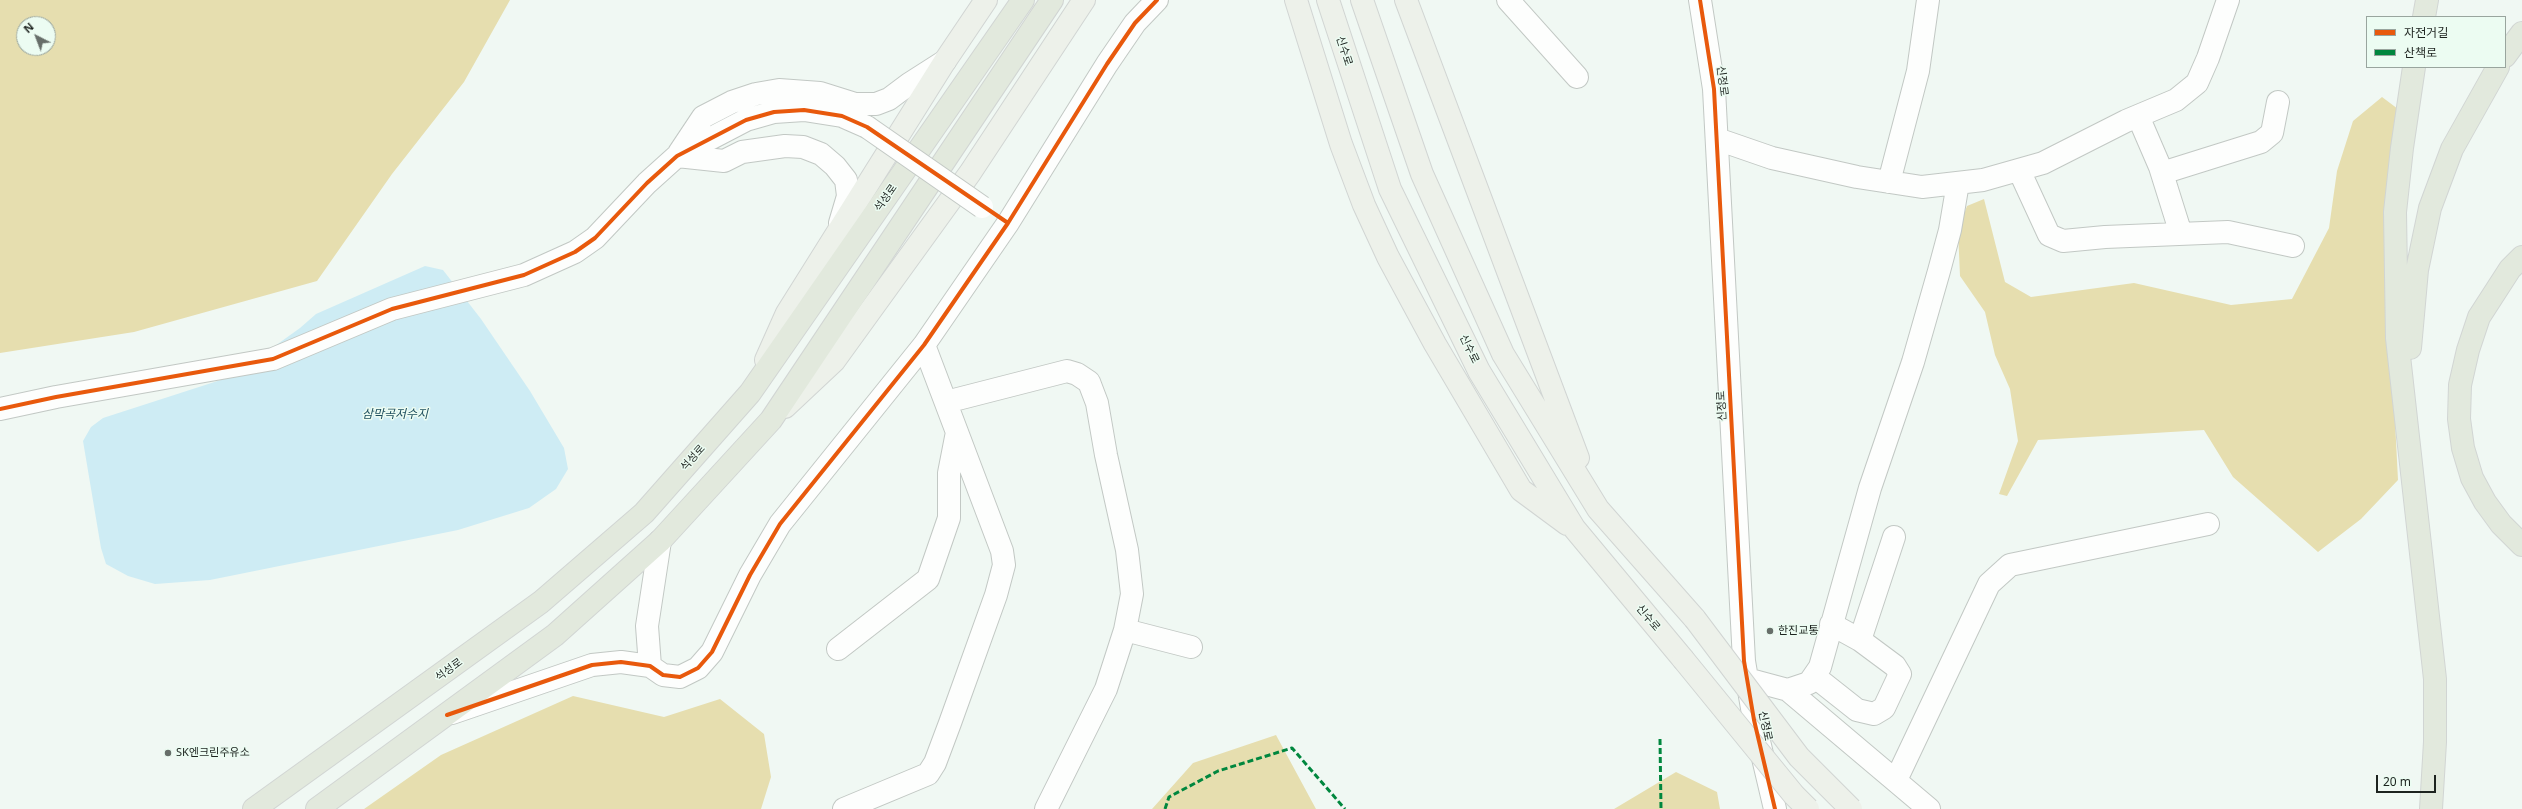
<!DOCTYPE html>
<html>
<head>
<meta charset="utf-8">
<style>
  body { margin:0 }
  #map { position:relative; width:2522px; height:809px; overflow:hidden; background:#f0f8f3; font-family:"Noto Sans","Noto Sans KR",sans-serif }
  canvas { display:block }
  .legend { position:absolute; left:2366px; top:16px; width:140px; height:52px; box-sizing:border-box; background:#ecfcf2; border:1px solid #99a59e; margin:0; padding:5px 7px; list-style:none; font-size:12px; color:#1d231f }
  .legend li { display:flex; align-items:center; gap:8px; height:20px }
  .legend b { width:20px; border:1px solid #99a59e }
  .north { position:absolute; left:16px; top:16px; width:40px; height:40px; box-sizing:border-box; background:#ecfcf2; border:1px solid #99a59e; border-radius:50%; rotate:318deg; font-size:11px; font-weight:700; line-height:16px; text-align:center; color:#1d231f }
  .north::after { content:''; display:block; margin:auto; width:14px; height:18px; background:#676e69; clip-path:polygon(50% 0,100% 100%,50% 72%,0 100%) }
  .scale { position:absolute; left:2376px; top:775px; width:60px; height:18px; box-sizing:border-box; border:2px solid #1d231f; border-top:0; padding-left:5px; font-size:12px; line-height:14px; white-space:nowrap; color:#1d231f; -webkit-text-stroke:3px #ecfcf2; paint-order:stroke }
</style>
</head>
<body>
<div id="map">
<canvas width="2522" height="809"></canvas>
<ul class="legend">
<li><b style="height:5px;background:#e8590c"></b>자전거길</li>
<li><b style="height:5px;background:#00873e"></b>산책로</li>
</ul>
<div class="north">N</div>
<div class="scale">20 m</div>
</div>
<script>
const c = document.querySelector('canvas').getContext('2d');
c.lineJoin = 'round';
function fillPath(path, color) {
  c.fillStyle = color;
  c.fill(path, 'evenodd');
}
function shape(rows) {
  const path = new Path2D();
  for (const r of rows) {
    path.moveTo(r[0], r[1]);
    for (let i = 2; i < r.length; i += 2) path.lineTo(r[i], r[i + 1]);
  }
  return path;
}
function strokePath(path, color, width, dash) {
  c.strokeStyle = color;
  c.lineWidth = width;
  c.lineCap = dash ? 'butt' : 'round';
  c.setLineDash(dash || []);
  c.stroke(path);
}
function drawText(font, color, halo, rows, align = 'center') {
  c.font = font + ' "Noto Sans","Noto Sans KR",sans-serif';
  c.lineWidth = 3;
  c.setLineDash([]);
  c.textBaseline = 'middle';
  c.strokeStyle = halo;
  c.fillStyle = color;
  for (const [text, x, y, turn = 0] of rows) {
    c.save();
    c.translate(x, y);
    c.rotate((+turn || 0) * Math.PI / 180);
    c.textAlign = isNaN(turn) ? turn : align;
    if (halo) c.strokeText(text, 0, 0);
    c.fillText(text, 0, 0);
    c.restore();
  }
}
fillPath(shape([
  [0,0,510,0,464,82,392,174,317,281,134,332,0,353],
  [24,24,48,24,48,48,24,48],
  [2382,97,2398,109,2393,382,2398,480,2361,519,2318,552,2233,477,2204,430,2038,440,2007,496,1999,494,2018,441,2010,389,1995,355,1985,312,1960,276,1958,230,1967,206,1984,199,2005,282,2031,297,2134,283,2231,305,2292,299,2329,228,2337,171,2353,121],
  [573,696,664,717,720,699,764,734,771,777,761,809,364,809,441,755],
  [1276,735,1316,809,1152,809,1193,763],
  [1676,772,1717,792,1720,809,1614,809]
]), '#e6deaf');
fillPath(shape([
  [425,266,443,270,481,319,530,391,564,448,568,469,556,489,529,508,458,530,210,580,155,584,128,576,106,564,101,548,83,441,91,427,103,418,233,376,300,328,316,314]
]), '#ceecf4');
const minor = shape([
  [1508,0,1577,77],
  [1700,0,1714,89,1744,661,1754,720,1775,809],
  [2138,116,2160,167,2181,234],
  [1717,139,1772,158,1857,177,1922,187,1983,180,2043,163,2126,121,2176,100,2197,83,2208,58,2228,0],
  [679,153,703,117,732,102,756,94,779,90,820,93,855,104,876,104,889,99,909,84,945,61],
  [677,156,724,161,742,152,785,146,803,147,821,154,835,166,846,180,848,196,840,223],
  [2019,170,2049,235,2063,241,2105,237,2228,232,2293,246],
  [2162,173,2261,142,2272,133,2278,102],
  [1889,182,1918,71,1928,0],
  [946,402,1067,371,1077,374,1089,382,1097,403,1106,455,1127,550,1132,594,1125,630,1106,689,1046,809],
  [0,409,56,397,273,359,392,309,524,275,575,252,595,238,647,183,677,156,746,120,774,112,804,110,842,116,867,127],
  [1125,630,1191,647],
  [1860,640,1894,537],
  [838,649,928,579,949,518,949,473,957,432],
  [650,666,647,626,660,541],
  [1814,676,1857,710,1874,714,1884,708,1900,674,1895,666,1860,640,1831,624],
  [1747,679,1788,690,1929,809],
  [1788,690,1809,683,1820,667,1870,488,1913,362,1939,271,1950,230,1958,183],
  [452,713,592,665,621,662,650,666,663,675,680,677,698,668,712,652,750,575,780,524,924,345,1008,223,1107,64,1135,23,1157,0],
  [1896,780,1989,584,2010,565,2208,524],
  [844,809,928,774,935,763,950,723,996,595,1004,565,1002,551,924,345]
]);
const major = shape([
  [1296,0,1341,144,1364,205,1388,257,1435,344,1521,490,1567,524],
  [1328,0,1390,189,1479,371,1574,528,1683,659],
  [1362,0,1422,174,1503,354,1598,509,1695,619],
  [1406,0,1578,458],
  [766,360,787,313,945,61,986,0],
  [785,407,834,361,970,173,1084,0]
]);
const highway = shape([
  [2424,17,2427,0],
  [2505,56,2522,33],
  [2414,67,2402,148,2395,212,2397,338,2435,679,2435,742,2431,809],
  [2522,257,2510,269,2479,317,2468,350,2460,385,2459,419,2463,448,2472,478,2485,502,2501,524,2522,545],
  [2410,348,2417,270,2430,208,2452,149,2498,67],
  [254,809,541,602,644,513,750,393,1023,0],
  [317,809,555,635,660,541,771,420,1052,0]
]);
strokePath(minor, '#c2c8c4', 24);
strokePath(major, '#d1d5d3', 24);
strokePath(highway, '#d1d5d3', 24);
strokePath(minor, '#fdfefd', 22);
strokePath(major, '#edf1ea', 22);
strokePath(highway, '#e2e9dd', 22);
const minorBridge = shape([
  [867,127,982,207]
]);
const majorBridge = shape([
  [1695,619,1799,757,1851,809],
  [1683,659,1794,795,1808,809]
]);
strokePath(minorBridge, '#c2c8c4', 24, []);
strokePath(majorBridge, '#d1d5d3', 24, []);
strokePath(minorBridge, '#fdfefd', 22);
strokePath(majorBridge, '#edf1ea', 22);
strokePath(shape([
  [1660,739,1661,809],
  [1165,809,1169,797,1218,771,1292,748,1345,809]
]), '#00873e', 3, [6, 3]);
strokePath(shape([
  [1700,0,1714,89,1744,661,1754,720,1775,809],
  [0,409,56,397,273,359,392,309,524,275,575,252,595,238,647,183,677,156,746,120,774,112,804,110,842,116,867,127,1008,223],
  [447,715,592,665,621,662,650,666,663,675,680,677,698,668,712,652,750,575,780,524,924,345,1008,223,1107,64,1135,23,1157,0]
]), '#e8590c', 4);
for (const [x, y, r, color] of [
  [1770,631,4,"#676e69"],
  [168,753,4,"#676e69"]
]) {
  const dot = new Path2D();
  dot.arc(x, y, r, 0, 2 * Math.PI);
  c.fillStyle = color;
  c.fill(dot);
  strokePath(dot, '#ecfcf2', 1.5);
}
drawText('11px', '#1d231f', '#ecfcf2', [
  ["신수로",1344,51,72],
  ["신정로",1722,81,83],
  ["석성로",886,198,-55],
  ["신수로",1469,349,64],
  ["신정로",1722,406,-93],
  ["석성로",693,458,-48],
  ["신수로",1648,618,50],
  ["석성로",449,670,-36],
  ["신정로",1765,726,78]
]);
drawText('11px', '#1d231f', '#ecfcf2', [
  ["한진교통",1778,631],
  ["SK엔크린주유소",176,753]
], 'left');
drawText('italic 12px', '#1c4d5c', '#ecfcf2', [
  ["삼막곡저수지",395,415]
]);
</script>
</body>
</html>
